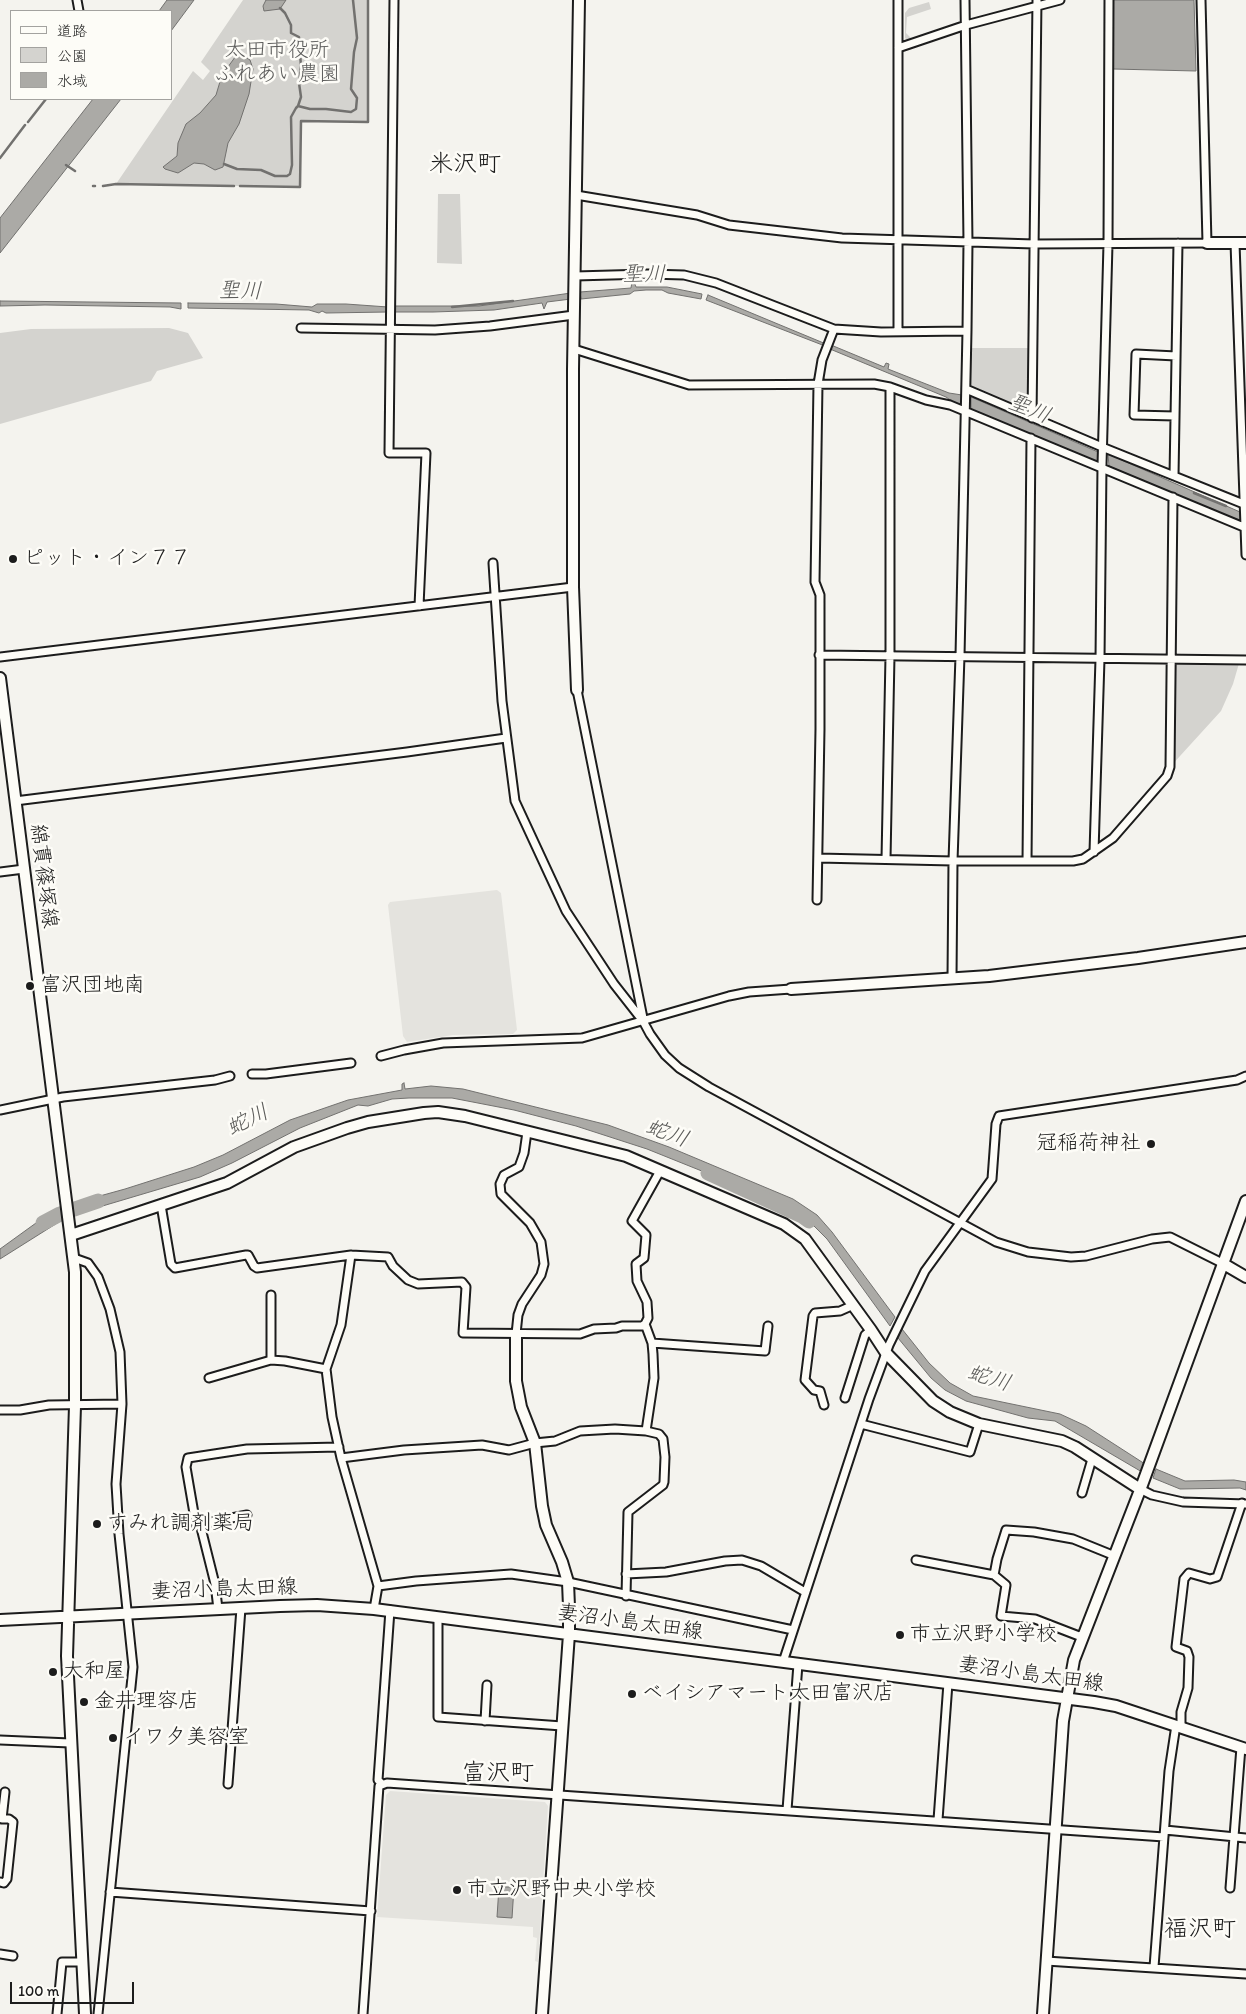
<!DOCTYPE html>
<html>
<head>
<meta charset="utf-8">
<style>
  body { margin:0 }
  #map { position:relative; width:1246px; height:2014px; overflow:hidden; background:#f4f3ee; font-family:Itim,"Klee One",sans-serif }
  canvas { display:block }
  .legend { position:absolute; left:10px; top:10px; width:162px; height:90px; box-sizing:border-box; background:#fdfcf7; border:1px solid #a3a29f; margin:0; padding:6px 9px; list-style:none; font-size:15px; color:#1c1c1c }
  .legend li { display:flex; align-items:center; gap:10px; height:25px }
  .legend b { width:25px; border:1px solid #a3a29f }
  .scale { position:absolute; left:10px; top:1982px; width:124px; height:22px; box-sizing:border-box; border:2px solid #1c1c1c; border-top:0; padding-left:6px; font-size:15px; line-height:18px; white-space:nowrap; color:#1c1c1c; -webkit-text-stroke:4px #fdfcf7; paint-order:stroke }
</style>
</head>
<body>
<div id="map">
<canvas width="1246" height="2014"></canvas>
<ul class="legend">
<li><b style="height:6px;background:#fdfcf7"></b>道路</li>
<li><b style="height:14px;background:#d4d3cf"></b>公園</li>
<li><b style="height:14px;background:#abaaa6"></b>水域</li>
</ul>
<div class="scale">100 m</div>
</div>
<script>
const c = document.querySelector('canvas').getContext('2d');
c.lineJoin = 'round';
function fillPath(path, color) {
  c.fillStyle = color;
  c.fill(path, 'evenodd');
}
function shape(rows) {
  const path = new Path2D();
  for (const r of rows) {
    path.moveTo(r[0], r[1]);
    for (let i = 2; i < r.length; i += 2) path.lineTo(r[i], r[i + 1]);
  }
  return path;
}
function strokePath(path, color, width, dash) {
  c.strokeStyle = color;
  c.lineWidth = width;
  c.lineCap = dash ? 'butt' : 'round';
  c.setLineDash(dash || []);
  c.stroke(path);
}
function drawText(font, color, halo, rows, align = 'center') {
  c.font = font + ' Itim,"Klee One",sans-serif';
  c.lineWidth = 5;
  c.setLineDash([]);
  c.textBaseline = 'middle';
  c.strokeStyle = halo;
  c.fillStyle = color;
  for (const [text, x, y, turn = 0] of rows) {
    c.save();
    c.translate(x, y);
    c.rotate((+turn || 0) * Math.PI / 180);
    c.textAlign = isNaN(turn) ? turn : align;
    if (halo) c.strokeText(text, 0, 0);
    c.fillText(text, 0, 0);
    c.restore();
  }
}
fillPath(shape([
  [497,890,501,893,517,1030,513,1034,453,1035,407,1042,403,1036,388,905,390,902],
  [390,1791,545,1802,548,1806,538,1962,535,1961,537,1938,533,1937,533,1927,377,1917,386,1795]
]), '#e4e3de');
fillPath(shape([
  [243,0,368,0,368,122,301,121,300,187,116,184,193,71,203,80,210,71,201,62],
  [929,2,931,9,907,17,906,33,913,40,909,42,905,38,905,13,909,8],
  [438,194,460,194,462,264,437,263],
  [169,328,188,333,203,358,157,371,151,381,0,424,0,333,31,329],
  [971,348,1033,348,1032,414,970,387],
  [1171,660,1240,660,1233,684,1221,711,1170,767]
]), '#d4d3cf');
const water = shape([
  [167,0,194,0,171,31,171,11,159,11,167,0],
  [266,0,286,0,280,9,264,11,263,6,266,0],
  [1113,0,1194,0,1196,71,1113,69,1113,0],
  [244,56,250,60,253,69,249,94,239,124,228,143,223,167,215,170,204,164,194,163,178,173,165,169,163,167,177,156,178,143,186,124,200,113,216,95,222,75,233,60,235,57,244,56],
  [93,99,121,99,0,253,0,218,93,99],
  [632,282,634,282,636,287,667,287,702,294,701,299,668,293,662,290,646,290,634,291,630,294,581,299,580,292,631,288,632,282],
  [571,293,571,299,547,302,544,309,542,303,494,310,433,312,393,312,393,306,479,306,571,293],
  [708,295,826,344,825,346,706,300,708,295],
  [0,301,181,303,181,309,170,307,45,305,0,306,0,301],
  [188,303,276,304,312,307,317,304,346,304,388,307,388,312,326,313,322,311,319,313,309,310,188,308,188,303],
  [831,345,884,367,886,363,889,364,888,369,949,393,962,395,962,408,946,397,830,349,831,345],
  [971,397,1098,452,1098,464,971,411,971,397],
  [1108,454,1240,512,1241,522,1109,466,1108,454],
  [404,1083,405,1089,431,1086,463,1089,608,1125,669,1147,793,1199,817,1215,832,1232,895,1317,890,1326,827,1239,805,1217,759,1194,647,1149,576,1126,514,1110,452,1098,409,1098,392,1099,368,1106,358,1105,300,1128,232,1163,200,1177,79,1213,78,1202,125,1189,194,1167,223,1155,290,1120,348,1100,402,1090,402,1084,404,1083],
  [61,1210,62,1220,0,1259,0,1249,36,1223,61,1210],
  [902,1329,929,1363,950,1383,973,1396,1060,1414,1086,1426,1145,1464,1142,1472,1055,1421,1028,1418,966,1401,945,1390,931,1378,898,1338,902,1329],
  [1156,1469,1185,1481,1234,1480,1246,1482,1246,1490,1240,1488,1180,1489,1153,1478,1156,1469],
  [499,1887,514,1887,512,1918,497,1917,499,1887]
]);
fillPath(water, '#abaaa6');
strokePath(water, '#72716f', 1);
strokePath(shape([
  [280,8,285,13,291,25,291,33,299,37,301,67,299,83,301,97,298,106],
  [28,122,46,99],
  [0,158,25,125],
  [224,164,237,169,261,170,275,176,287,176,290,174,292,165,291,117,296,108,298,106,310,109,326,109,351,112,356,109,357,98,351,89,354,52,357,38,353,0],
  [66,165,75,171],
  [93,186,95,186],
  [103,186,116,184,234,186],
  [240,186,300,187,301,121,368,122,368,0],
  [452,307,513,301],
  [1194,493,1226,506]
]), '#72716f', 2.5);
strokePath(shape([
  [708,1173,802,1216,809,1221],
  [43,1223,60,1214,98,1201]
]), '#abaaa6', 15);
const street = shape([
  [77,0,79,11],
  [394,0,389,453,426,453,419,606],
  [898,48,966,25,1060,0],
  [576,195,697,215,729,225,842,238,1034,244,1207,243,1201,0],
  [1235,243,1246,555],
  [575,276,648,274,684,275,716,283,834,329,881,332,967,331],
  [301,328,435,330,490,326,574,315],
  [898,331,898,0],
  [574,349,689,385,874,384,890,387,926,400,950,405,1246,528],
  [966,389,1102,447,1246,505],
  [1175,416,1134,415,1136,354,1176,356],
  [1032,418,1037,0],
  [1174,476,1178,243],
  [493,563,502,701,515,801,566,911,614,984,643,1021,650,1034,665,1055,679,1068,709,1087,996,1242,1028,1252,1071,1257,1086,1256,1152,1239,1170,1237,1222,1263],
  [819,655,1246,660],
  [0,657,573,587],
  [577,690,643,1018],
  [15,801,407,752,506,738],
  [1094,852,1100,659,1102,465,1108,244,1109,0],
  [818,858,953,861,1073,861,1083,859,1113,838,1167,776,1170,767,1173,497],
  [886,859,890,656,890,387],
  [1027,861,1031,438],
  [0,872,24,869],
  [817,900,820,729,820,595,815,582,818,384,822,360,834,329],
  [952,978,953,861,960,656,967,331,968,242,965,0],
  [381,1056,404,1050,443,1043,582,1038,729,996,749,992,791,989],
  [252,1074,266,1074,351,1063],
  [0,1110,63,1097,215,1080,230,1076],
  [161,1205,171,1264,175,1268,246,1255,248,1255,254,1266,257,1268,351,1255,388,1257,393,1266,408,1280,418,1284,462,1282,466,1287,463,1333,580,1334,594,1329,616,1328,622,1326,642,1326,645,1324],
  [351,1255,341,1325,326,1369,332,1417,341,1458,378,1586,374,1609],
  [74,1258,88,1263,98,1277,110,1309,120,1352,122,1404,116,1484,119,1534,133,1667,98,2014],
  [271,1295,271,1360],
  [516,1334,518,1315,522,1304,541,1275,544,1264,541,1242,530,1223,501,1194,500,1184,504,1175,519,1167,524,1153,527,1132],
  [652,1343,765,1351,768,1326],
  [209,1378,271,1360,285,1361,326,1369],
  [845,1398,865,1335,871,1330],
  [824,1405,820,1391,814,1390,805,1380,813,1316,815,1313,840,1311,849,1307,852,1303],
  [0,1410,20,1410,49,1405,122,1404],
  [861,1424,970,1452,979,1424],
  [646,1431,654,1378,653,1354,652,1343,645,1324,648,1318,647,1302,637,1281,636,1264,644,1258,646,1235,632,1221,660,1171],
  [341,1458,404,1450,482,1445,509,1450,535,1443,555,1441,580,1431,615,1429,646,1431,659,1434,663,1439,665,1457,664,1482,663,1485,628,1512,626,1596],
  [1140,1489,1152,1495,1183,1502,1246,1504],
  [1082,1493,1092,1459],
  [200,1524,247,1515],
  [916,1560,994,1575,1006,1585,1001,1616,1035,1619,1079,1636,1084,1634],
  [626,1574,666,1572,725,1561,742,1560,761,1566,805,1592],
  [994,1575,997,1559,1006,1530,1034,1532,1073,1539,1115,1556],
  [378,1586,416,1581,511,1574,568,1582,793,1630],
  [218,1609,215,1584,200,1524,196,1525,186,1467,188,1458,247,1449,339,1447],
  [438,1617,438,1717,562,1726],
  [783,1662,869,1399,889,1345,925,1271,992,1179,996,1124,999,1116,1237,1080,1246,1076],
  [485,1721,487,1685],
  [1181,1727,1181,1712,1188,1688,1189,1657,1187,1651,1176,1647,1184,1579,1189,1573,1210,1579,1217,1577,1242,1503],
  [0,1740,70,1743],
  [228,1784,241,1608],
  [382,1784,378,1780,390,1610],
  [787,1810,798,1664],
  [938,1820,948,1683],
  [1165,1830,1246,1838],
  [0,1882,4,1883,7,1879,13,1822,9,1819,2,1819,5,1792],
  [1230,1888,1241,1747],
  [110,1892,371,1911],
  [0,1954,13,1956],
  [1046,1961,1246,1974],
  [1154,1967,1169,1771,1176,1725],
  [57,2014,62,1962,82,1962],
  [363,2014,379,1786,387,1783,1164,1837]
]);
const secondary = shape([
  [1207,243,1246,243],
  [0,678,75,1272,75,1406,67,1656,85,2014],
  [577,690,573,587,573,369,579,0],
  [791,989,989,976,1138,958,1246,942],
  [71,1235,227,1183,294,1147,347,1128,368,1122,424,1113,438,1112,465,1116,626,1156,784,1224,805,1239,871,1330,886,1353,933,1401,950,1412,979,1424,1062,1441,1075,1447,1140,1489],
  [1222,1263,1246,1277],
  [516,1334,516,1381,521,1407,535,1443,542,1506,546,1525,562,1562,568,1582,569,1607,569,1634,542,2014],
  [0,1620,280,1606,317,1605,374,1609,1094,1702,1116,1706,1246,1749],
  [1043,2014,1063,1721,1074,1660,1142,1485,1246,1201]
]);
strokePath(street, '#1c1c1c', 11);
strokePath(secondary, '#1c1c1c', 14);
strokePath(street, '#fdfcf7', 7);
strokePath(secondary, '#fdfcf7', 10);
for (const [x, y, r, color] of [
  [13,559,5,"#1c1c1c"],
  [30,986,5,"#1c1c1c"],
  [1151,1144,5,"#1c1c1c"],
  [97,1524,5,"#1c1c1c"],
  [900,1635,5,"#1c1c1c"],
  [53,1672,5,"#1c1c1c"],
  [632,1694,5,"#1c1c1c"],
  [84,1702,5,"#1c1c1c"],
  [113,1738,5,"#1c1c1c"],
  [457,1890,5,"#1c1c1c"]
]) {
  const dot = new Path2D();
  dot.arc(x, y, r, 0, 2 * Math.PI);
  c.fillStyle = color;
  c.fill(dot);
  strokePath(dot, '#fdfcf7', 2);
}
drawText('21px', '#5c5c5b', '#fdfcf7', [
  ["太田市役所",277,51],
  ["ふれあい農園",277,75]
]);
drawText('21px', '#1c1c1c', '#fdfcf7', [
  ["ピット・イン７７",23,559],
  ["富沢団地南",40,986],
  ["冠稲荷神社",1141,1144,"right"],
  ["すみれ調剤薬局",107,1524],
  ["市立沢野小学校",910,1635],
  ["大和屋",63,1672],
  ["ベイシアマート太田富沢店",642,1694],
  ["金井理容店",94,1702],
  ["イワ夕美容室",123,1738],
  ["市立沢野中央小学校",467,1890]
], 'left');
drawText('21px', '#1c1c1c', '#fdfcf7', [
  ["綿貫篠塚線",43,876,83],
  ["妻沼小島太田線",224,1590,-2],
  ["妻沼小島太田線",630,1623,8],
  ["妻沼小島太田線",1031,1675,8]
]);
drawText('italic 22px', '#5c5c5a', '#fdfcf7', [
  ["聖川",644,275],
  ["聖川",240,292,1],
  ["聖川",1029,410,22],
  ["蛇川",248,1121,-26],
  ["蛇川",667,1134,20],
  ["蛇川",989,1379,17]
]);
drawText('24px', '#1c1c1c', '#fdfcf7', [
  ["米沢町",465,165],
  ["富沢町",498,1774],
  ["福沢町",1200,1930]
]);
</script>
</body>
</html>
